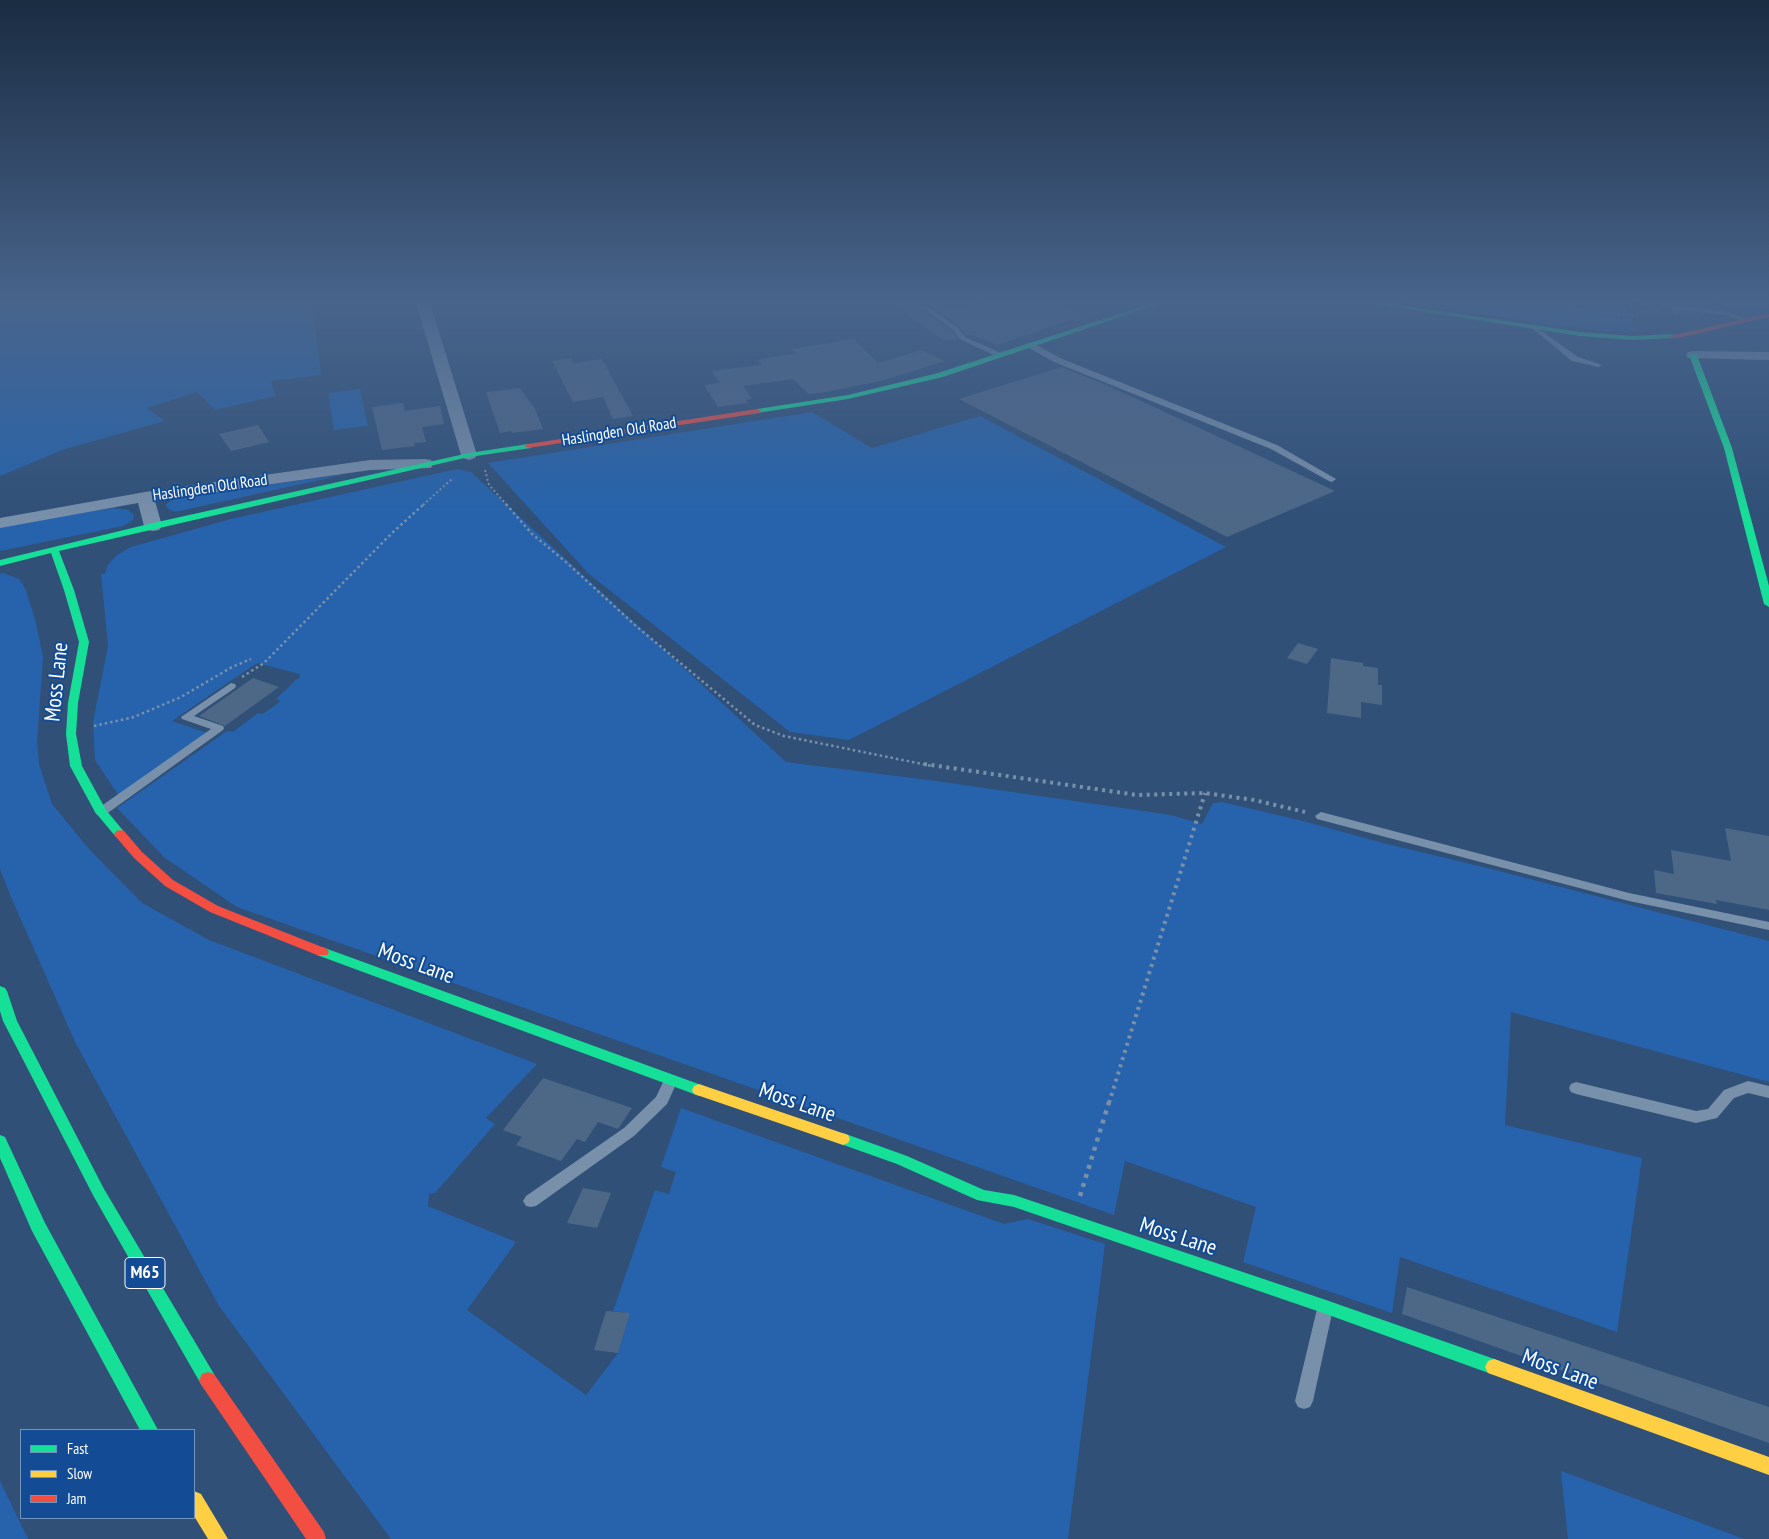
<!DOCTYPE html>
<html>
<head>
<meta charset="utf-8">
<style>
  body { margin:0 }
  #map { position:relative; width:1769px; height:1539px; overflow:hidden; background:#305078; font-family:"PT Sans Narrow",sans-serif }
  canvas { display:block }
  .legend { position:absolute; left:20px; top:1429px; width:175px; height:90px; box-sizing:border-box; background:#134c95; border:1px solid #7194bf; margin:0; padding:6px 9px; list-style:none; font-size:15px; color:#fff }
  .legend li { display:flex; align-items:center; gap:10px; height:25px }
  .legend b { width:25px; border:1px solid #7194bf }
</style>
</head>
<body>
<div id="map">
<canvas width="1769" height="1539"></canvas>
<ul class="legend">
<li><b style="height:6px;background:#16e098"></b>Fast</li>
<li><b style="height:6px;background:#ffcf43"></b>Slow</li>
<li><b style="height:6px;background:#f24e42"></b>Jam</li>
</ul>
</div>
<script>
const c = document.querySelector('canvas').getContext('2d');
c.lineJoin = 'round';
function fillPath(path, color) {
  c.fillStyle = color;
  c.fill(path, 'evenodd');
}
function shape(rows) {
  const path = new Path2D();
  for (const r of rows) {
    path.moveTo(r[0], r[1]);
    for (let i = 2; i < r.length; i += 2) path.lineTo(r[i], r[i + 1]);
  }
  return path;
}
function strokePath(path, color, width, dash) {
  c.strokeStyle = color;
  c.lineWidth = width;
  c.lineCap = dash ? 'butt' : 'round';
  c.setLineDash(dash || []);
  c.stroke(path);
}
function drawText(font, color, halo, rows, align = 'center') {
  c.font = font + ' "PT Sans Narrow",sans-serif';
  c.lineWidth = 4;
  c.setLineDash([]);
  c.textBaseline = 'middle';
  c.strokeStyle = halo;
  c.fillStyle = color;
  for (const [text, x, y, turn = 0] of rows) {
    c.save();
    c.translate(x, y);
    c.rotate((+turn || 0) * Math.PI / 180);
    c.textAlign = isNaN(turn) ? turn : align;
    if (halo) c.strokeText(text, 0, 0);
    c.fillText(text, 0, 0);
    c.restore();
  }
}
fillPath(shape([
  [0,303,304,303,312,307,321,375,271,381,276,396,215,410,197,392,147,408,165,421,65,449,0,476],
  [1398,303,1623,303,1636,329,1640,332,1603,331],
  [1630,303,1715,303,1721,310],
  [1719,303,1769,303,1769,311,1744,315,1730,313],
  [360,389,368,426,334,430,328,393],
  [812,412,872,448,980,416,1226,547,849,740,790,732,589,574,488,463],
  [457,469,471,472,786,762,936,781,1171,815,1202,824,1213,803,1222,802,1303,821,1383,843,1495,870,1769,941,1769,1082,1511,1012,1505,1125,1642,1158,1617,1332,1400,1257,1392,1313,1243,1262,1256,1207,1125,1161,1114,1215,237,907,165,858,117,808,227,731,233,732,258,713,263,714,281,701,276,699,296,680,300,677,299,674,258,663,251,667,172,721,207,733,119,796,95,760,93,722,108,646,101,574,105,574,108,565,117,555,131,547,231,519],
  [347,474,175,512,167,508,166,504,176,498],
  [114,508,128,510,134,515,133,520,123,526,0,551,0,525],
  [3,573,19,579,25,588,35,619,43,657,37,742,39,764,52,804,89,849,142,903,209,940,537,1064,486,1118,495,1124,435,1193,429,1194,428,1206,516,1242,467,1310,586,1395,618,1353,629,1313,613,1311,655,1190,669,1194,676,1172,661,1167,681,1108,1004,1224,1028,1219,1105,1244,1068,1539,391,1539,219,1306,76,1044,11,897,0,869,0,574],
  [1561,1471,1744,1539,1568,1539],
  [0,1481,28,1539,0,1539]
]), '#2663ac');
strokePath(shape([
  [1654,303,1746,312,1769,308]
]), '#2c568a', 4.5);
fillPath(shape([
  [892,303,942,303,952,310,982,303,1053,303,1083,316,997,345,972,335,966,335,959,326,928,304,922,305,922,310,952,331,957,338,943,340],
  [854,339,878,363,921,350,945,361,881,381,820,393,809,394,793,379,743,386,752,399,746,400,748,403,718,407,704,385,720,383,712,371,762,365,757,360,797,353,792,349],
  [571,358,574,363,602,359,633,416,613,419,603,397,573,402,552,361],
  [1062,367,1111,387,1335,491,1227,537,959,399],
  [520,388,535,409,543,429,512,433,511,431,500,433,486,392],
  [403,403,405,411,440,406,444,424,422,427,426,442,414,443,415,446,382,450,372,407],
  [258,425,269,442,231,451,219,434],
  [1298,643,1318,649,1307,664,1287,658],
  [1331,658,1363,663,1363,666,1378,668,1378,685,1382,685,1382,705,1361,702,1361,718,1327,713],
  [253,678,279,687,225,726,199,716],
  [1725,828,1769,836,1769,910,1716,900,1717,904,1656,893,1654,870,1674,874,1671,850,1731,861],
  [543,1078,632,1108,618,1129,598,1122,585,1142,577,1139,561,1161,516,1145,522,1137,503,1130],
  [583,1188,611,1193,597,1228,567,1223],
  [1407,1287,1769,1407,1769,1443,1402,1314],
  [606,1311,630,1313,618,1353,594,1350]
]), '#4d6787');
strokePath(shape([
  [1524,303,1637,316,1639,311,1661,312],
  [485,470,489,485,507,505],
  [423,505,453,478]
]), '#7990ab', 2, [2, 2.5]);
strokePath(shape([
  [506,504,532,534,566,562,636,626,755,725,784,736,932,766],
  [242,677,264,663,392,533,424,504],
  [94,726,134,717,181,697,232,667,251,659]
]), '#7990ab', 2.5, [2.5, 3]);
strokePath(shape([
  [924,764,1137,795,1205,793,1254,800,1305,812],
  [1109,1103,1205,793]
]), '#7990ab', 4, [3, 4.5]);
strokePath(shape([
  [1080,1196,1109,1102]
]), '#7990ab', 4.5, [4, 5.5]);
fillPath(shape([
  [923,306,927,306,958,328,965,337,1005,355,998,357,960,339,953,330,923,308,923,306],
  [1674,306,1725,311,1749,320,1746,322,1724,315,1678,310,1678,313,1675,315,1672,313,1671,308,1674,306],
  [1535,326,1578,357,1602,365,1598,367,1572,361,1533,329,1532,328,1535,326],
  [1027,343,1033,343,1060,358,1277,445,1336,479,1332,482,1329,481,1271,449,1054,362,1027,347,1027,343],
  [231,683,235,684,236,686,235,688,194,716,223,726,224,728,223,730,105,815,97,815,95,812,97,809,211,729,182,719,181,717,231,683],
  [1321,812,1629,893,1769,922,1769,930,1629,901,1317,819,1315,816,1321,812],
  [671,1075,676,1076,678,1080,667,1104,634,1136,536,1206,531,1207,526,1206,523,1201,526,1196,624,1128,656,1097,666,1076,671,1075],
  [1748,1081,1769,1086,1769,1098,1748,1093,1734,1098,1717,1118,1696,1123,1576,1094,1571,1092,1569,1088,1571,1084,1576,1082,1696,1111,1708,1109,1724,1090,1748,1081],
  [1325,1302,1331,1304,1333,1309,1313,1401,1310,1407,1304,1409,1298,1407,1295,1401,1317,1309,1319,1304,1325,1302]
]), '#7990ab');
fillPath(shape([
  [416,303,430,303,477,455,475,458,469,460,463,458,461,455,416,303],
  [1693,351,1769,352,1769,360,1688,358,1686,355,1688,352,1693,351],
  [425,459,431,460,433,464,431,468,370,470,155,501,162,526,159,530,153,531,147,530,144,526,138,503,0,528,0,518,145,492,370,460,425,459]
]), '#7990ab');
fillPath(shape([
  [1152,303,1162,303,943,377,848,399,757,413,753,411,757,409,848,395,938,373,1152,303],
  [1367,303,1385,303,1580,332,1632,336,1673,334,1677,336,1673,338,1632,340,1580,336,1367,303],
  [1690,353,1697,355,1732,448,1769,586,1769,607,1764,604,1724,448,1689,355,1690,353],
  [528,444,532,446,531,448,469,457,59,551,74,590,89,642,78,703,76,734,82,766,106,810,126,834,124,837,116,837,95,812,70,766,66,734,68,703,79,642,64,590,51,553,0,566,0,560,153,523,469,453,528,444],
  [322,947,704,1086,706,1090,704,1094,699,1096,694,1094,317,955,315,952,317,949,322,947],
  [0,986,5,988,7,991,17,1021,104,1189,214,1374,217,1380,214,1386,208,1388,202,1386,94,1197,3,1021,0,1011,0,986],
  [843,1133,907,1156,984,1190,1014,1195,1326,1300,1500,1361,1503,1367,1500,1373,1494,1375,1326,1314,1014,1207,977,1200,897,1164,838,1143,836,1139,838,1135,843,1133],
  [0,1135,5,1137,45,1223,158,1430,140,1430,32,1231,0,1158,0,1135]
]), '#16e098');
fillPath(shape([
  [699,1084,848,1135,850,1139,848,1143,843,1145,694,1094,692,1090,694,1086,699,1084],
  [1494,1359,1769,1457,1769,1475,1488,1373,1485,1367,1488,1361,1494,1359],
  [194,1491,201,1494,228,1539,208,1539,194,1516,194,1491]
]), '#ffcf43');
fillPath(shape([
  [1769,313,1769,317,1683,337,1673,338,1669,336,1769,313],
  [757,409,761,411,760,413,528,448,524,446,528,444,757,409],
  [120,830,124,831,142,852,173,880,218,906,327,949,329,952,327,955,317,955,210,912,165,886,134,858,116,837,114,834,116,831,120,830],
  [208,1372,214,1374,324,1532,326,1539,306,1539,202,1386,199,1380,202,1374,208,1372]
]), '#f24e42');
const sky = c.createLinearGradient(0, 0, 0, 519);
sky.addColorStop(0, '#1a2c42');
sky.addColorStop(0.58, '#48648b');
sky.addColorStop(1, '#48648b00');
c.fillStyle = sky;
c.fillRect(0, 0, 1769, 519);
drawText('16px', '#fff', '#134c95', [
  ["Haslingden Old Road",619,432,-9],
  ["Haslingden Old Road",210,488,-8]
]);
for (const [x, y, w] of [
  [145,1273,40]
]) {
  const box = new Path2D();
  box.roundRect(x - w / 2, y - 15.5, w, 31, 4);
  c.fillStyle = '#134c95';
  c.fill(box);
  strokePath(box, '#fff', 1);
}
drawText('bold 18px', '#fff', null, [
  ["M65",145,1273]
]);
drawText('22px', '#fff', '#134c95', [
  ["Moss Lane",57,682,-84],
  ["Moss Lane",416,964,20],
  ["Moss Lane",797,1103,19],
  ["Moss Lane",1178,1237,18],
  ["Moss Lane",1560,1370,20]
]);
</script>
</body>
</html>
